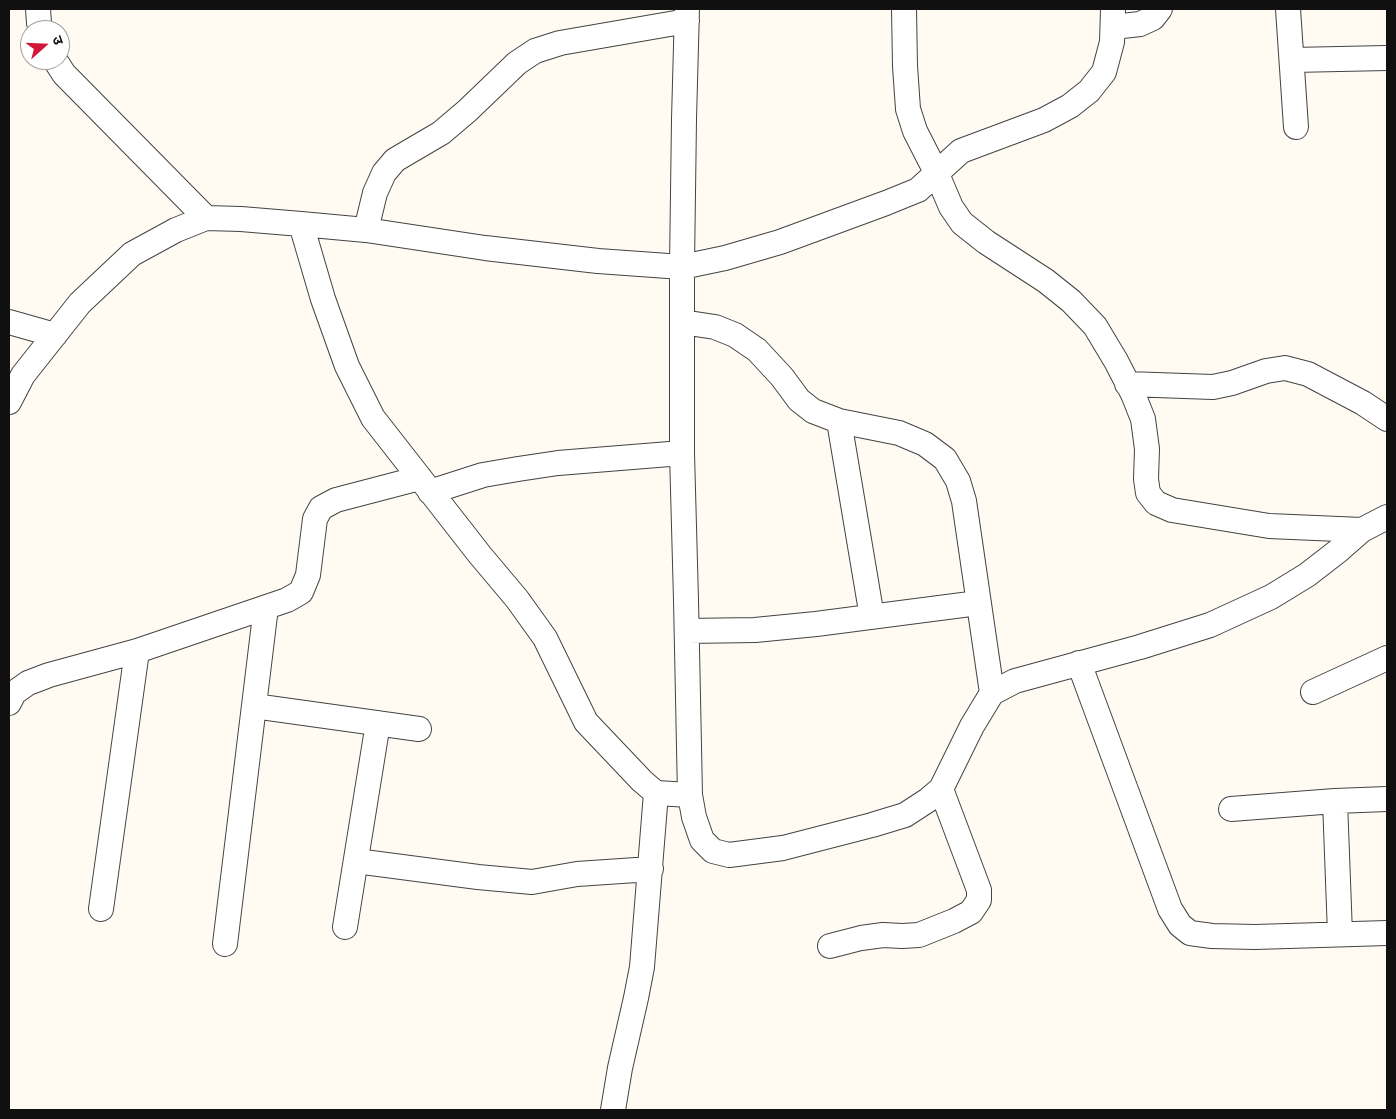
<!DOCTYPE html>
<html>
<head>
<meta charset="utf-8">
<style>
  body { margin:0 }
  #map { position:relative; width:1396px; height:1119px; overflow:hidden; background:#fffbf3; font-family:"PT Serif","Noto Sans Devanagari",serif }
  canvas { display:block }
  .frame { position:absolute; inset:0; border:10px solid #101010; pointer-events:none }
  .north { position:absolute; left:20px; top:20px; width:50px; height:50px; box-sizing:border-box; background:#fff; border:1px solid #9f9f9f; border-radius:50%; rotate:70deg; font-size:14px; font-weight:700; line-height:20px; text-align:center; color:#101010 }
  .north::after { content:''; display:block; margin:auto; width:18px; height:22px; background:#d1173a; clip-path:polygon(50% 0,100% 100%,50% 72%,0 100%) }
</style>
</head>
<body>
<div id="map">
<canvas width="1396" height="1119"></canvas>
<div class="frame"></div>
<div class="north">उ</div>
</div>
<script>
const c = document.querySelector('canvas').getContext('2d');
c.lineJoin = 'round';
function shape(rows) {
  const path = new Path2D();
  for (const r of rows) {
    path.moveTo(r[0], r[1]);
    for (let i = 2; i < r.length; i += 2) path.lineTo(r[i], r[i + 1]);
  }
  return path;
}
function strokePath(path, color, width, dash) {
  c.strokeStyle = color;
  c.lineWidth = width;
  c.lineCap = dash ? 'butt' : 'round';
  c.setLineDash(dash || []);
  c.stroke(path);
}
const street = shape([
  [38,9,39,23,42,30],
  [687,9,684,119,682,267,682,453,686,600,690,795,694,817,702,840,713,851,729,855,783,848,872,825,905,815,928,800,941,789,972,726,992,693,1015,681,1140,647,1210,625,1271,597,1307,575,1338,551,1362,530,1387,517],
  [904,9,905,66,908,109,915,131,937,174,951,207,962,223,986,242,1046,281,1071,301,1095,326,1116,361,1133,394,1143,419,1147,449,1146,479,1148,493,1156,503,1172,510,1269,526,1362,530],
  [1288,9,1296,127],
  [1113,27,1140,24,1153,18,1160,9],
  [55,60,64,74,206,218],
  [1292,60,1387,58],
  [301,224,323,299,347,366,373,418,480,555,517,599,545,638,586,722,642,781,656,793,690,795],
  [366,230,375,193,384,173,395,160,441,133,467,111,517,63,535,51,560,43,687,21],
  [9,322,55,335],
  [682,322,715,327,735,335,757,350,782,377,799,400,813,411,839,421,899,433,925,444,945,459,958,481,964,501,992,693],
  [1127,384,1213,387,1232,383,1266,371,1285,368,1308,374,1363,403,1387,419],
  [9,402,23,375,80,303,132,254,176,230,206,218,241,219,301,224,366,230,485,248,598,261,682,267,725,258,780,242,886,203,918,190,961,151,1044,120,1070,106,1089,91,1104,72,1112,42,1113,9],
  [839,421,872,617],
  [430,492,483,475,518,469,558,463,682,453],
  [687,631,755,630,816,624,978,603],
  [1079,663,1170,909,1180,925,1190,933,1212,936,1255,937,1387,933],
  [1313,692,1387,658],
  [9,703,14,693,28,683,49,675,137,651,287,600,301,592,308,575,315,519,321,508,336,500,420,478],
  [254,706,419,729],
  [1335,801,1340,934],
  [1231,809,1335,801,1387,799],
  [356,861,478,877,532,882,577,874,651,869],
  [101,909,137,651],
  [345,927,378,723],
  [225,944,266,607],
  [830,946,861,938,883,935,902,936,919,935,954,921,971,912,979,900,979,890,941,789],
  [613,1110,620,1068,636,998,642,967,656,793]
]);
strokePath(street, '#434343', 26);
strokePath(street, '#fff', 24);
</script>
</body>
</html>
